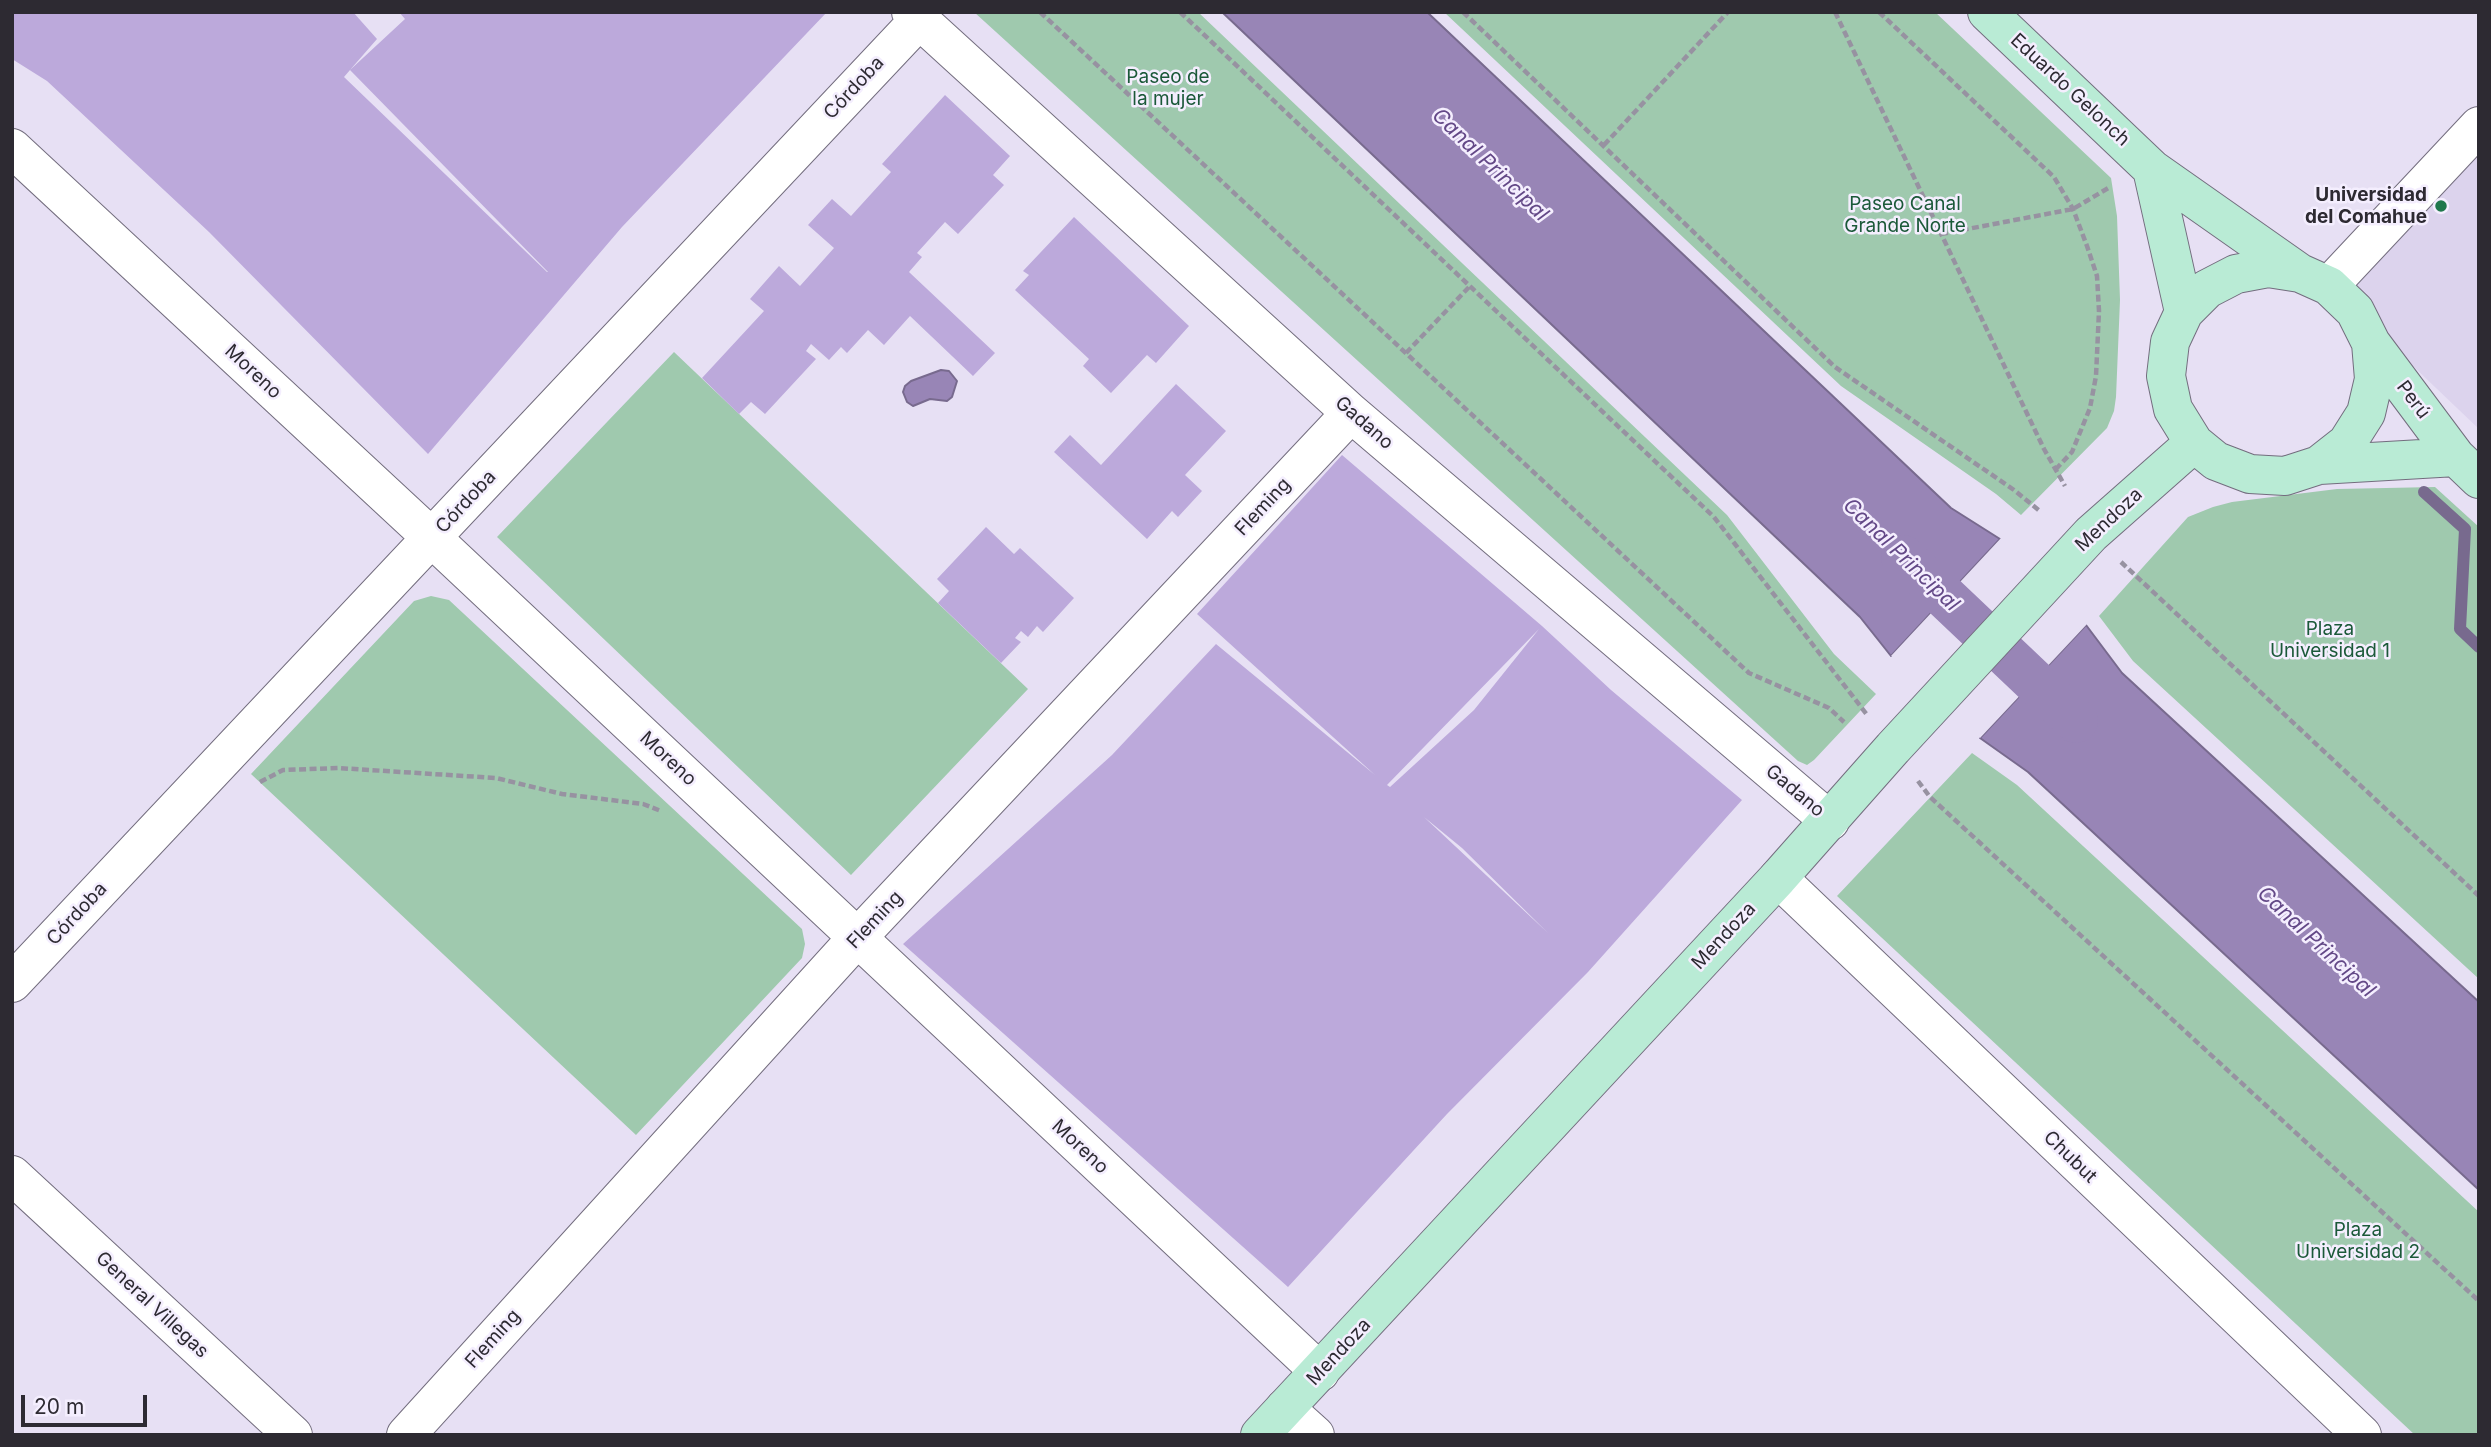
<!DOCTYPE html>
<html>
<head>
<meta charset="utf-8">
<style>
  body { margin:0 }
  #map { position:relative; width:2491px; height:1447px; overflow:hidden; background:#e7e0f4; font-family:Inter,sans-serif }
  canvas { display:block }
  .frame { position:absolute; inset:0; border:14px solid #2d2a32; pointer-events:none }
  .scale { position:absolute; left:21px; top:1395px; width:126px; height:32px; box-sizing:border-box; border:4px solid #2d2a32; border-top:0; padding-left:9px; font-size:21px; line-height:24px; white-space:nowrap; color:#2d2a32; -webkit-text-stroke:5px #f4eefe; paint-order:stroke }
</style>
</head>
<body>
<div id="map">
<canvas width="2491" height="1447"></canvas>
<div class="frame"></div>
<div class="scale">20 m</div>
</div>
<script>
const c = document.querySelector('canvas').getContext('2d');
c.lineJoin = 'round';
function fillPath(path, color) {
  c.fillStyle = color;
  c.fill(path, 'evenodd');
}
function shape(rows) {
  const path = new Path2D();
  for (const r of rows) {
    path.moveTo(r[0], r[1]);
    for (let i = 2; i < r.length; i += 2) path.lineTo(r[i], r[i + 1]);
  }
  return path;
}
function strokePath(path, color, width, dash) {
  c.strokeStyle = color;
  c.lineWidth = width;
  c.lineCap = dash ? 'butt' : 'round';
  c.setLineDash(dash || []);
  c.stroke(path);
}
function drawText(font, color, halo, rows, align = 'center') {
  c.font = font + ' Inter,sans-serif';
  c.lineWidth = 5;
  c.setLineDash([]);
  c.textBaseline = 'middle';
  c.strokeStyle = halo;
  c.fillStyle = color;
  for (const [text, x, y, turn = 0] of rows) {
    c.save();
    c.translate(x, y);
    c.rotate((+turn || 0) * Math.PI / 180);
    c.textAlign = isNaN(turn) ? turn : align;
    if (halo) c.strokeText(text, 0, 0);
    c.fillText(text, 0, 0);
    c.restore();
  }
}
fillPath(shape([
  [2479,127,2479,429,2329,286]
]), '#dcd3ed');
fillPath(shape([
  [974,12,1198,12,1727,515,1834,654,1876,694,1814,760,1807,765,1798,761],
  [1444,12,1935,12,2111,178,2117,216,2120,300,2116,397,2114,411,2107,428,2021,515,1996,494,1841,386],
  [674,352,1028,689,851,875,497,537],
  [2435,487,2479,527,2479,979,2133,661,2099,616,2188,517,2213,507,2232,502,2337,489],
  [431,596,449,600,802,929,805,944,802,958,636,1135,251,774,414,601],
  [1972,753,2017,785,2479,1212,2479,1435,2415,1435,1837,896]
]), '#9fc9ae');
const water = shape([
  [1222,12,1427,12,1951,508,2000,539,1891,656,1860,617,1222,12],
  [941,370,949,371,957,381,952,397,947,401,930,399,913,406,907,402,903,392,905,386,911,381,941,370],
  [2086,625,2122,673,2479,1002,2479,1190,2028,772,1980,738,2086,625]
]);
fillPath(water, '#9885b6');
strokePath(water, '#786a8e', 2);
fillPath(shape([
  [2002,537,2003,542,1894,658,1891,656],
  [2086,622,2088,623,1980,738,1977,736]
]), '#e7e0f4');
strokePath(shape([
  [2424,492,2465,529,2460,629,2479,647]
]), '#786a8e', 12);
strokePath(shape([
  [1903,557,2076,721]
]), '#9885b6', 44);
fillPath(shape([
  [12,12,353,12,377,39,350,70,405,19,399,12,827,12,622,227,428,454,209,232,47,81,12,59],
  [350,70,548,272,547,272,344,77],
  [945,95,1010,156,993,175,1004,185,958,234,945,222,917,253,922,257,909,272,995,353,973,376,910,316,884,345,868,330,847,353,841,347,829,360,811,344,806,351,816,359,765,414,751,402,739,414,702,378,764,311,750,299,779,266,800,286,834,248,808,225,832,199,851,216,891,172,882,164],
  [1074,217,1189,326,1156,363,1147,355,1111,393,1083,366,1089,359,1015,290,1029,275,1023,271],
  [1176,384,1226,431,1185,475,1202,491,1178,517,1172,511,1147,539,1054,452,1070,435,1101,465],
  [1342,455,1542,626,1611,690,1742,800,1588,972,1447,1114,1288,1287,903,944,1112,755,1216,644,1375,775,1197,614],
  [1539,629,1474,710,1390,787,1387,785],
  [1424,817,1462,848,1548,933],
  [986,527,1014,554,1020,548,1074,598,1043,632,1037,626,1028,637,1021,631,1015,638,1021,642,1001,663,938,603,949,591,937,579]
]), '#bca9db');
const minor = shape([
  [911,12,1351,413,1830,821],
  [12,148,432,538,1320,1372],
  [1778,878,2362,1435],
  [12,983,919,20],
  [12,1175,293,1435],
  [1285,1408,1315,1435],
  [406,1435,857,938,1351,413]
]);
const tertiary = shape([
  [2329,286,2479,126]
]);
const secondary = shape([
  [1987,12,2152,169,2300,273,2329,286,2355,311,2371,343,2374,379,2366,413,2347,443,2319,465,2285,476,2250,474,2216,461,2194,443,2173,409,2166,376,2170,342,2184,312,2207,289,2236,274,2268,268,2300,273],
  [2152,169,2184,312],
  [2371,343,2456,457,2479,479],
  [2319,465,2456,457],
  [1260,1435,1778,878,1893,748,2091,534,2194,443]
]);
strokePath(minor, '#736d7e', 40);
strokePath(tertiary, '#736d7e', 40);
strokePath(secondary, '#736d7e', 40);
strokePath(shape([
  [1040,12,1749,673,1829,708,1844,722],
  [1180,12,1714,517,1868,716],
  [1463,12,1835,367,2014,490,2041,512],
  [1835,12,2044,449,2065,486],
  [1879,12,2054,177,2073,209,2087,246,2097,276,2099,311,2096,376,2090,408,2072,452,2056,469],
  [1604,145,1728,12],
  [1941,234,2073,209,2110,187],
  [1406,353,1470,286],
  [2121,562,2479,896],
  [1918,781,1930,797,2479,1301],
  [260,782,283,770,338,768,496,778,562,794,643,804,661,811]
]), '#9792a1', 4.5, [7, 3.5]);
strokePath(minor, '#fff', 38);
strokePath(tertiary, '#fff', 38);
strokePath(secondary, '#b9ebd5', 38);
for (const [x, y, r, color] of [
  [2441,206,7,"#20784c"]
]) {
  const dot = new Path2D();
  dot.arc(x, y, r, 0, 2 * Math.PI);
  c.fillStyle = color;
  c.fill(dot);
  strokePath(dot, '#f4eefe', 2.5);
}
drawText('19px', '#1b5939', '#f4eefe', [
  ["Paseo de",1168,77],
  ["la mujer",1168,99],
  ["Paseo Canal",1905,204],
  ["Grande Norte",1905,226],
  ["Plaza",2330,629],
  ["Universidad 1",2330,651],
  ["Plaza",2358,1230],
  ["Universidad 2",2358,1252]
]);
drawText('19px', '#2d2a32', '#f4eefe', [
  ["Córdoba",854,88,-47],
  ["Eduardo Gelonch",2070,90,43],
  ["Moreno",253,372,43],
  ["Perú",2413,400,53],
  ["Gadano",1364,423,41],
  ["Córdoba",466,502,-47],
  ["Fleming",1263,507,-47],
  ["Mendoza",2109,520,-43],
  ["Moreno",668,759,43],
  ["Gadano",1795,791,40],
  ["Córdoba",77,914,-47],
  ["Fleming",875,920,-47],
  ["Mendoza",1724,936,-47],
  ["Moreno",1080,1147,43],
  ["Chubut",2070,1157,44],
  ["General Villegas",152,1305,43],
  ["Fleming",493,1339,-48],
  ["Mendoza",1339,1352,-47]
]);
drawText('bold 19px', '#2d2a32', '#f4eefe', [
  ["Universidad",2427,195],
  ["del Comahue",2427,217]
], 'right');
drawText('italic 21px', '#634887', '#f4eefe', [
  ["Canal Principal",1490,165,44],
  ["Canal Principal",1901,555,44],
  ["Canal Principal",2316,942,43]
]);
</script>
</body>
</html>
